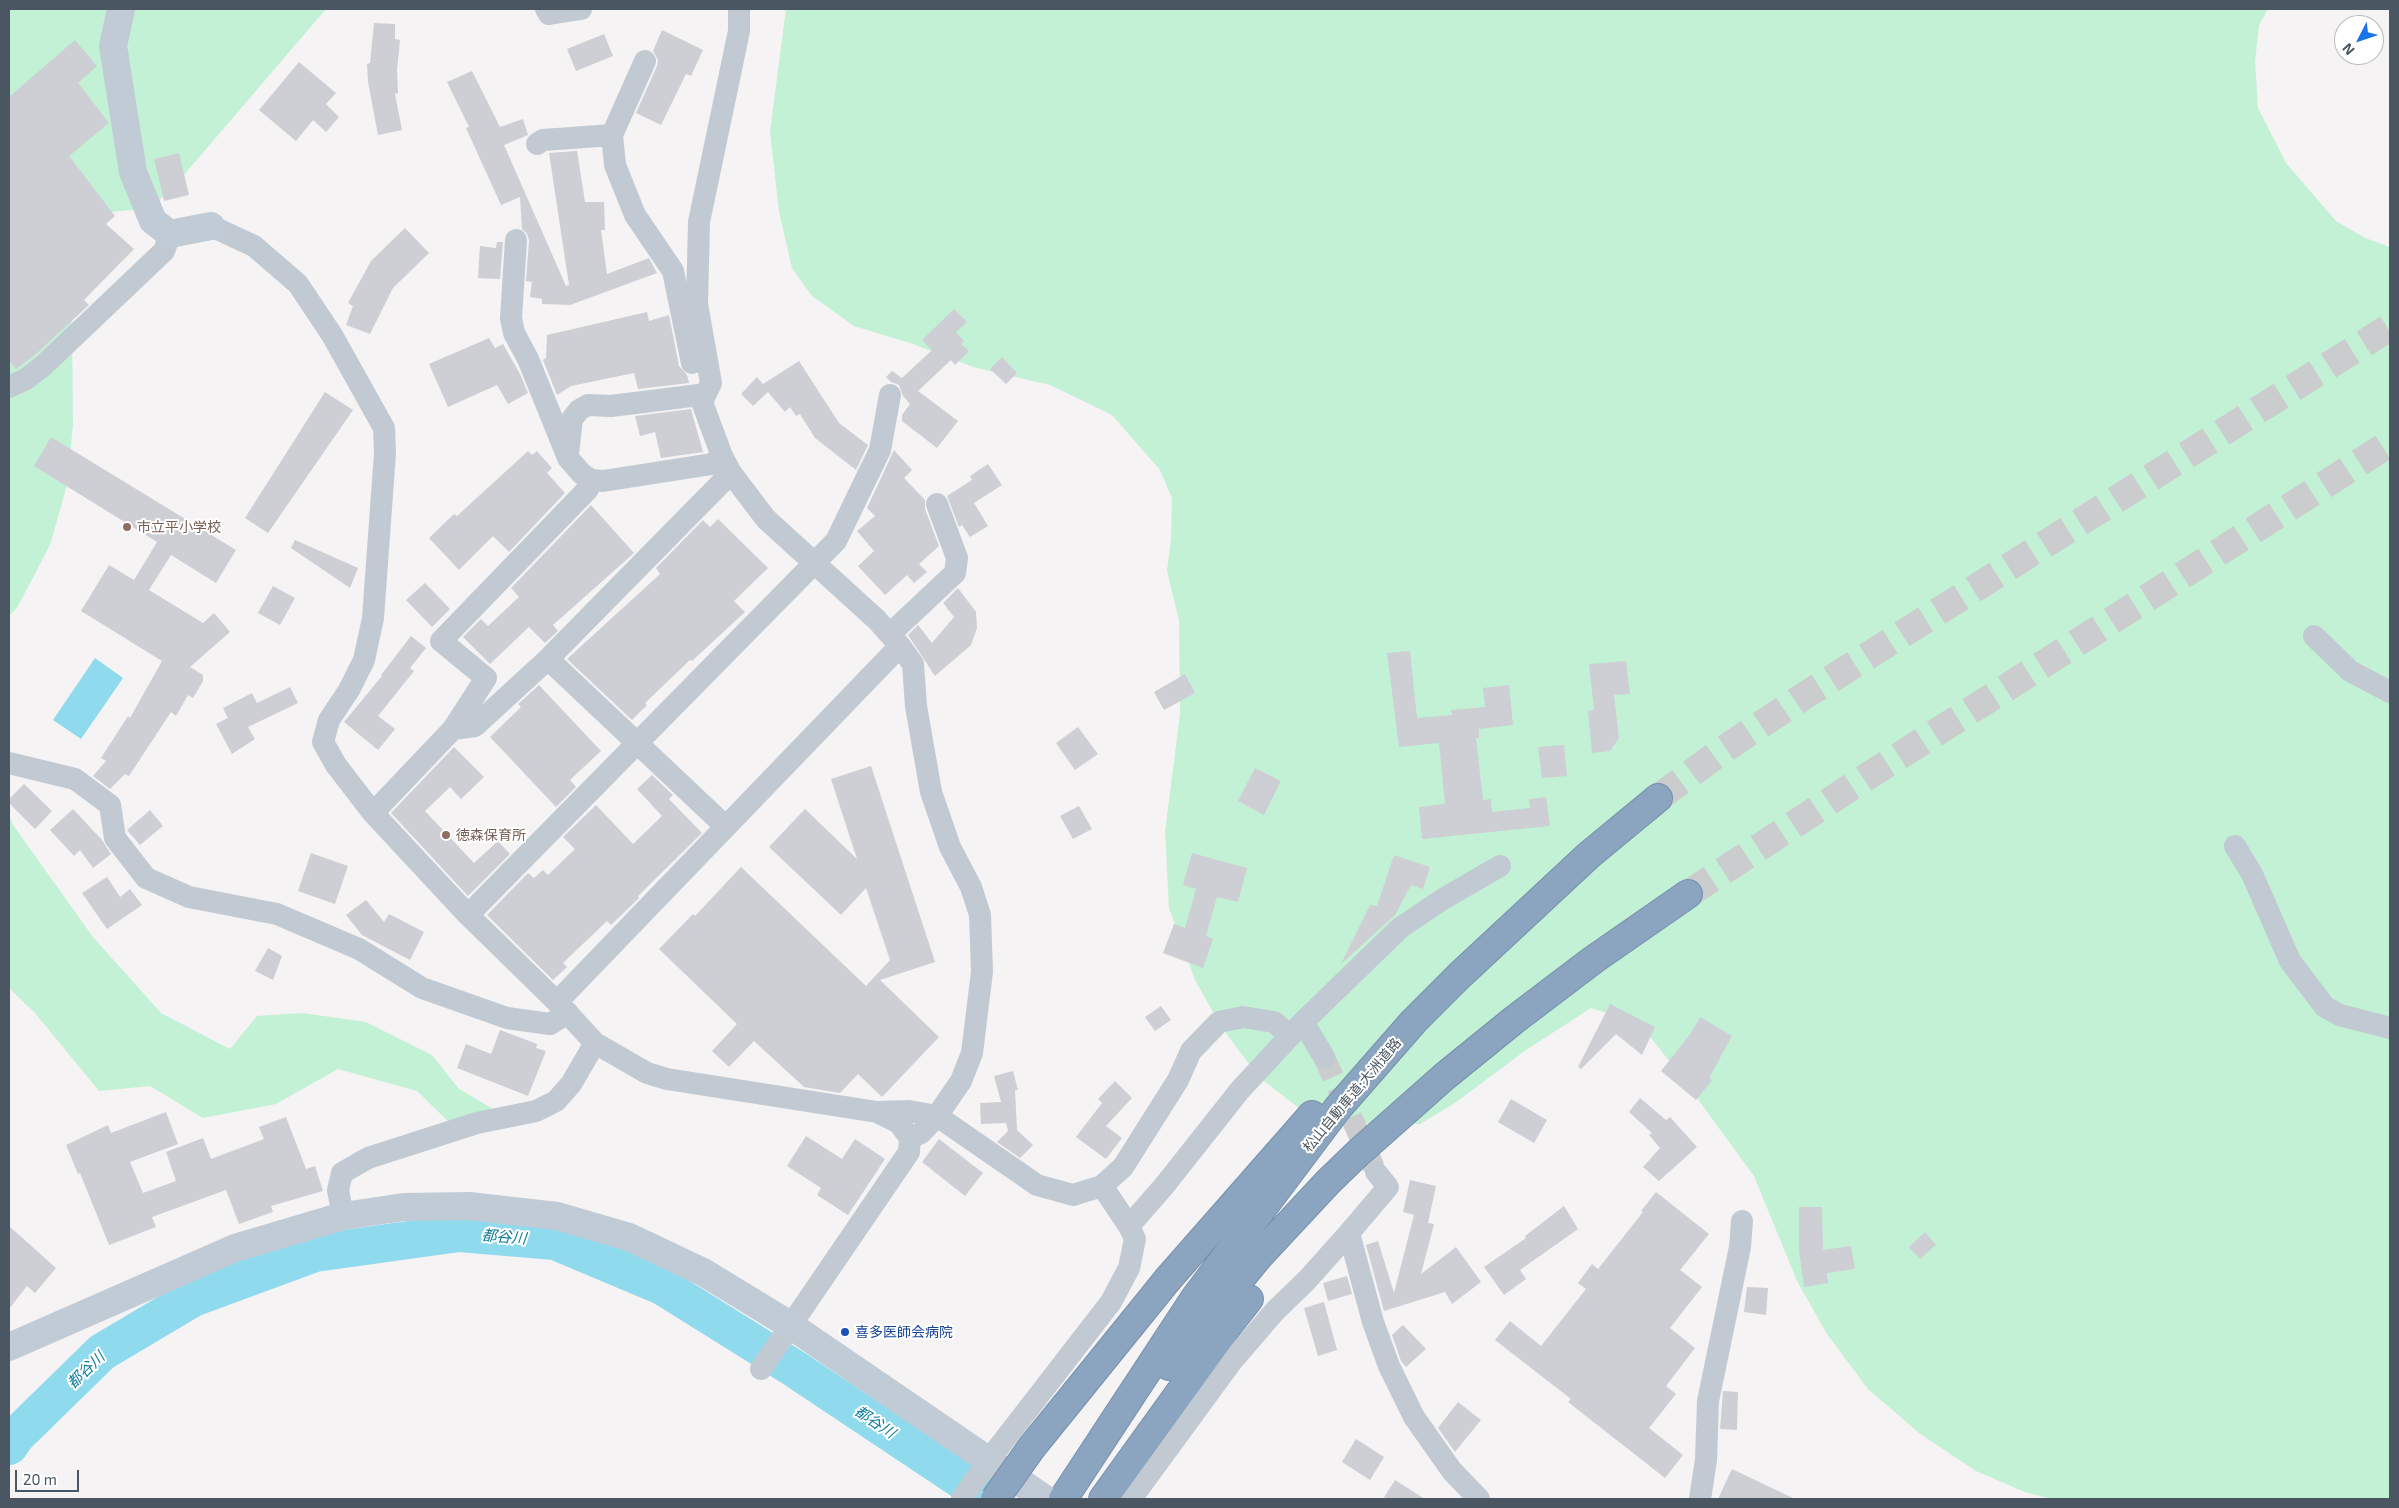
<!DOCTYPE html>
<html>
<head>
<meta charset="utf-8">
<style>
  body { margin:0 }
  #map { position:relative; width:2399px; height:1508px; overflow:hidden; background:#f5f3f3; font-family:"Exo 2",sans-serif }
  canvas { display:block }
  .frame { position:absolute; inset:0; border:10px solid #4a5661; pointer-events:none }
  .north { position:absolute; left:2334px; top:15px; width:50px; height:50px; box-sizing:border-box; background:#fff; border:1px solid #b7bbc0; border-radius:50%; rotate:229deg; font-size:14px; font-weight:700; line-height:20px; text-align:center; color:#4a5661 }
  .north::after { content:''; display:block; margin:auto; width:18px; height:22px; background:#1a73e8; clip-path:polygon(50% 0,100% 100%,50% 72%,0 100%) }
  .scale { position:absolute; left:15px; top:1470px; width:64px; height:22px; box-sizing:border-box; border:2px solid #4a5661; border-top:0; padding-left:6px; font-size:15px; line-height:18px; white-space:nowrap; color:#4a5661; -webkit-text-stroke:4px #fff; paint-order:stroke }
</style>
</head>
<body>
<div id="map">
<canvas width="2399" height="1508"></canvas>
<div class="frame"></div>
<div class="north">N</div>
<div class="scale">20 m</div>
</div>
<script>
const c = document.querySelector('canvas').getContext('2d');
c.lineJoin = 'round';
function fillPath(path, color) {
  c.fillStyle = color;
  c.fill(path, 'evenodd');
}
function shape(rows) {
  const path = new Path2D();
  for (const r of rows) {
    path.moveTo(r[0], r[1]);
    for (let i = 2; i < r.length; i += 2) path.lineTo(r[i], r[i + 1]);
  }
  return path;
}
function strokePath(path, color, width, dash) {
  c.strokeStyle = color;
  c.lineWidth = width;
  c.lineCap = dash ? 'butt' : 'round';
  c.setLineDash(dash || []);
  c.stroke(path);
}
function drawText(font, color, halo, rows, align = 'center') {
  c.font = font + ' "Exo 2","Noto Sans JP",sans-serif';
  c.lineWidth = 4;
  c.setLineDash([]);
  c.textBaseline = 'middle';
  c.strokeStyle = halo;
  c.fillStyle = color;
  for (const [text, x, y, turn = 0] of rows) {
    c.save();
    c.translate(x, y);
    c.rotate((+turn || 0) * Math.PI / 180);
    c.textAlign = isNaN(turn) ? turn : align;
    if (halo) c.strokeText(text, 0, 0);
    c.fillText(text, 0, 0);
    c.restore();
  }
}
fillPath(shape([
  [9,9,326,9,171,190,149,208,111,212,63,258,72,325,73,425,67,485,50,545,17,608,9,616],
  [786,9,2268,9,2259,25,2255,62,2258,108,2286,163,2336,221,2365,238,2390,247,2390,1499,2052,1499,2025,1492,1976,1471,1919,1433,1868,1389,1827,1334,1797,1281,1754,1176,1678,1072,1639,1023,1591,1008,1526,1050,1455,1103,1420,1124,1372,1124,1304,1112,1259,1077,1222,1028,1195,980,1169,908,1165,832,1180,714,1179,620,1167,571,1171,539,1172,498,1160,470,1112,415,1050,385,973,367,910,343,854,326,812,296,792,268,779,211,770,132],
  [9,815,13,825,93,937,161,1013,230,1049,257,1016,302,1013,366,1022,432,1055,459,1089,500,1113,452,1125,417,1091,338,1069,276,1104,203,1118,150,1086,99,1091,35,1013,9,988]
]), '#c3f1d5');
fillPath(shape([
  [95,658,123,678,81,739,53,720]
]), '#90daee');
strokePath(shape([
  [9,1446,16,1436,102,1352,193,1298,315,1253,459,1233,555,1241,662,1286,795,1369,990,1499]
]), '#90daee', 38);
fillPath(shape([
  [374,23,395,24,395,39,400,40,397,70,398,93,395,94,402,130,378,135,368,82,367,64,370,63],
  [662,30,703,50,691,76,686,74,661,125,636,113,657,66,658,60,653,51],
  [604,34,613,56,576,71,567,49],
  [75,40,97,66,78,83,109,123,69,156,115,216,106,224,134,249,84,300,89,305,35,355,16,369,9,361,9,97],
  [299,62,336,93,326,104,339,117,326,132,313,120,296,141,259,110],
  [472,71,500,127,523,119,528,135,504,145,566,286,569,285,549,153,577,151,585,202,604,202,605,230,601,230,607,274,649,258,657,273,570,305,542,304,542,299,530,297,532,282,526,281,529,240,527,234,522,229,520,197,501,205,466,128,469,127,447,82],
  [179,153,189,195,164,201,154,159],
  [405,228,429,253,393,288,370,334,346,325,353,306,348,303,371,261],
  [497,242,503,242,500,279,478,278,480,246,496,248],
  [954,309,967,322,956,332,964,341,961,344,969,351,955,365,951,360,918,391,958,421,937,448,902,421,902,415,910,404,903,396,899,385,891,382,886,377,892,371,902,378,932,350,922,340],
  [647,312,649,321,669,315,679,366,687,375,689,383,638,389,634,373,571,386,557,395,543,360,546,358,547,335],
  [489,338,495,348,503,344,520,374,528,393,508,404,497,385,448,407,429,364],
  [1002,357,1017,373,1006,384,990,369],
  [799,361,839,423,868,445,856,470,815,438,800,414,796,416,790,407,785,412,768,392,753,406,741,394,757,377,763,384],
  [325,392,353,410,268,533,245,518],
  [691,409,703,452,661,458,655,432,640,436,635,416],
  [51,437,236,550,216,583,171,555,149,590,203,623,214,613,230,632,190,667,203,675,203,681,193,698,188,695,176,716,171,712,129,776,125,774,110,789,93,776,106,761,101,758,128,716,130,718,162,661,81,611,109,565,134,580,157,542,34,466],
  [894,450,912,470,904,478,925,500,925,509,939,546,919,564,927,572,914,583,907,575,885,595,858,566,874,551,857,531,875,516,867,508],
  [528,451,532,455,537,451,552,468,547,473,565,493,509,552,493,536,459,570,429,538,454,514,457,516],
  [988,464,1002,485,974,503,988,526,970,537,962,525,959,527,947,496,972,480,970,476],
  [591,505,634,553,553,625,558,631,545,643,529,627,490,664,463,637,481,619,488,626,519,597,511,588],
  [718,519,768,568,734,601,745,612,692,661,690,660,645,703,647,705,632,720,567,659,660,574,656,568,703,520,710,527],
  [295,540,358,568,350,588,291,548],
  [425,583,450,609,432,627,406,600],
  [273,586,295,598,280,625,258,613],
  [958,588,976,612,977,628,971,645,935,676,908,635,918,625,932,643,954,617,943,603],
  [411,636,426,648,410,668,414,671,378,716,395,729,378,750,344,722,382,676,381,675],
  [1410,651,1417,718,1452,715,1451,710,1485,707,1483,688,1509,685,1513,725,1479,729,1479,738,1476,738,1483,800,1491,799,1492,812,1530,808,1529,799,1546,797,1550,826,1422,839,1419,807,1445,804,1439,743,1399,747,1387,653],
  [1626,661,1630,694,1614,695,1619,738,1610,751,1592,753,1588,711,1594,710,1589,664],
  [1185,674,1195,693,1164,710,1154,692],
  [539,685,601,751,570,780,576,787,556,807,490,737,521,707,518,704],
  [290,687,298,703,248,727,255,739,232,754,216,724,228,718,223,708,252,693,257,703],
  [1078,727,1098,754,1075,770,1056,743],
  [1564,745,1567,776,1542,778,1538,747],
  [454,747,484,777,461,799,450,787,425,811,474,863,498,841,510,854,468,896,391,813],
  [871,766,935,962,880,980,939,1037,882,1097,858,1074,840,1093,804,1087,754,1041,729,1067,712,1051,737,1024,659,949,693,914,695,916,741,867,866,986,890,960,866,888,841,915,769,847,805,809,857,859,831,779],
  [1255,768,1281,781,1264,815,1238,801],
  [652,775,673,795,669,799,702,833,638,896,639,898,611,925,607,921,563,963,567,967,553,980,487,915,528,873,534,878,543,870,548,875,575,849,563,837,596,805,633,844,662,816,637,789],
  [24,784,52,811,35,829,9,803,9,799],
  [1079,806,1092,829,1073,839,1060,816],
  [73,809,102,840,111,854,93,868,80,850,74,856,50,830],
  [150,810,163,826,140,845,127,830],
  [311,853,348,866,335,904,298,891],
  [1192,853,1247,868,1238,902,1217,897,1206,936,1213,939,1203,968,1163,953,1174,924,1185,928,1196,889,1183,885],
  [1394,855,1430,867,1423,889,1411,885,1395,915,1341,964,1370,905,1377,906],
  [107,877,120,897,130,889,142,905,107,929,82,893],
  [366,900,384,922,389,914,424,932,410,960,362,935,346,915],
  [268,948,282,956,273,980,255,971],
  [1610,1004,1655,1027,1642,1055,1616,1034,1581,1069,1578,1067],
  [1161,1006,1171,1020,1155,1031,1145,1017],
  [1700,1017,1732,1036,1709,1078,1712,1080,1696,1100,1661,1071,1691,1033],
  [500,1030,537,1044,536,1048,546,1051,528,1096,457,1068,466,1044,491,1054],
  [1013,1071,1018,1090,1015,1090,1017,1130,1033,1145,1020,1158,997,1142,1008,1131,1006,1123,981,1124,980,1103,1001,1102,994,1076],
  [1115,1081,1132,1098,1106,1126,1122,1138,1106,1159,1076,1137,1102,1103,1098,1099],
  [1640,1098,1666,1120,1670,1117,1697,1147,1659,1181,1643,1167,1660,1148,1649,1135,1652,1133,1629,1112],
  [1511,1099,1547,1120,1534,1143,1498,1122],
  [166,1112,178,1144,130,1162,143,1193,176,1181,166,1152,203,1138,211,1159,264,1139,259,1127,286,1117,306,1169,315,1166,323,1191,271,1206,273,1212,239,1224,226,1190,152,1217,156,1227,109,1245,80,1173,78,1174,66,1145,108,1125,111,1133],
  [806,1136,842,1159,855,1139,885,1159,848,1215,817,1195,821,1188,787,1166],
  [939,1139,983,1173,965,1196,922,1162],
  [1410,1180,1436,1186,1428,1223,1434,1224,1421,1274,1456,1247,1481,1282,1452,1304,1445,1292,1384,1311,1366,1245,1378,1241,1394,1293,1414,1215,1403,1212],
  [1656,1192,1709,1234,1680,1270,1702,1287,1670,1328,1695,1348,1666,1386,1676,1394,1649,1428,1683,1455,1665,1478,1568,1402,1571,1399,1495,1340,1510,1321,1541,1346,1586,1289,1578,1283,1592,1264,1598,1269,1643,1212,1641,1211],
  [1564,1206,1578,1229,1520,1270,1526,1279,1504,1295,1484,1267,1526,1238,1525,1236],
  [1799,1207,1822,1207,1823,1250,1851,1246,1855,1269,1827,1273,1828,1283,1804,1287,1799,1251],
  [9,1226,56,1268,35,1293,27,1286,9,1309],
  [1925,1232,1936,1245,1920,1259,1909,1247],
  [1347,1276,1352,1294,1328,1301,1323,1283],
  [1747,1287,1768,1288,1766,1315,1744,1312],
  [1324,1302,1337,1350,1318,1356,1304,1308],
  [1403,1325,1426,1349,1406,1367,1401,1361,1392,1335],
  [1723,1391,1738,1392,1737,1430,1720,1429],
  [1458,1402,1481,1420,1455,1452,1438,1428],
  [1356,1439,1384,1457,1370,1480,1342,1462],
  [1732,1469,1795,1499,1718,1499],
  [1395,1480,1425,1499,1383,1499]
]), '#cdcfd5');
strokePath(shape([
  [1324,1057,1376,1172]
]), '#caccce', 22, [22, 11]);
strokePath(shape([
  [1658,798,1720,752,1804,696,2390,327],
  [1688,894,1868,776,2390,443]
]), '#caccce', 28, [28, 14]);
const highway = shape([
  [1168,1279,1312,1115],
  [1169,1366,1259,1256,1328,1182,1357,1154,1445,1076,1514,1020,1593,960,1688,894],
  [1063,1499,1195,1298,1337,1109,1414,1021,1459,976,1589,855,1658,798],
  [1103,1499,1230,1323,1249,1299]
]);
strokePath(highway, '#7690ad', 30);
strokePath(shape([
  [546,9,549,14,581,9],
  [739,9,739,31,699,222,697,304,711,383,702,402,722,456,731,473,766,519,877,620,900,646,913,664,916,706,931,792,950,847,971,887,980,915,982,972,972,1053,961,1081,937,1116,921,1133,910,1138],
  [645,61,612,135,615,165,635,215,673,271,692,363],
  [537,144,543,140,612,135],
  [211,226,254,246,298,284,332,335,384,428,385,453,373,618,364,660,349,690,329,720,323,742,336,765,373,813,468,915,557,1002,595,1043,647,1073,667,1079,877,1112,899,1123,910,1138,909,1152,761,1369],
  [516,240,511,318,514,333,528,359,568,458,582,474,591,480,603,481,712,464,722,456],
  [9,387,26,379,44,365,164,251,170,234],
  [568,454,572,419,579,410,588,405,611,406,699,395],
  [890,634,955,573,957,558,937,504],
  [2314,636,2350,671,2390,692],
  [548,659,725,826],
  [453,729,475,726,548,659,731,473],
  [9,763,75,779,110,805,115,838,146,878,189,897,277,914,359,949,422,988,507,1018,550,1024,568,1013],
  [373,813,453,729,486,678,441,641,588,489,591,480],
  [2235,846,2252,874,2290,961,2325,1007,2340,1015,2390,1028],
  [468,915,836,541,880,450,890,395],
  [557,1002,900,646],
  [1303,1022,1324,1057],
  [878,1112,909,1111,937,1116,1037,1185,1073,1195,1102,1186,1123,1167,1178,1080,1191,1051,1219,1022,1243,1017,1274,1022,1290,1036],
  [1376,1172,1388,1187,1349,1233,1373,1322,1389,1366,1414,1417,1452,1471,1479,1499],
  [343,1216,338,1190,342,1173,368,1158,477,1123,536,1111,556,1101,571,1084,595,1043],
  [1129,1226,1164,1186,1240,1090,1303,1022,1400,928,1443,899,1500,866],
  [962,1499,988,1461,1111,1302,1129,1268,1135,1239,1129,1226,1102,1186],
  [1131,1499,1232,1361,1275,1311,1307,1280,1349,1233],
  [1700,1499,1706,1460,1708,1401,1740,1247,1742,1221]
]), '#c1cad2', 22);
strokePath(shape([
  [121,9,113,46,133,172,153,221,170,234,211,226],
  [9,1347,235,1248,343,1216,404,1207,469,1206,557,1216,629,1237,703,1272,790,1325,1045,1499]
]), '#c1cbd6', 28);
strokePath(highway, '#8ba5c1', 28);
const highwayBridge = shape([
  [995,1499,1032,1447,1168,1279]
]);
strokePath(highwayBridge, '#7690ad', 30, []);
strokePath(highwayBridge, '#8ba5c1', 28);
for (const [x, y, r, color] of [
  [127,527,5,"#8d6e63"],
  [446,835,5,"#8d6e63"],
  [845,1332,5,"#1a4fb4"]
]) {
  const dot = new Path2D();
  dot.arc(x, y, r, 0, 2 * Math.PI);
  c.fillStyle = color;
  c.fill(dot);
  strokePath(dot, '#fff', 2);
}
drawText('14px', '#785e54', '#fff', [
  ["市立平小学校",137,527],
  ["徳森保育所",456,835]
], 'left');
drawText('14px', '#4a5661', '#fff', [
  ["松山自動車道;大洲道路",1352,1095,-50]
]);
drawText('14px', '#164399', '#fff', [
  ["喜多医師会病院",855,1332]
], 'left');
drawText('italic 15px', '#0c7c9b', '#fff', [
  ["都谷川",504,1237,5],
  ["都谷川",86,1370,-44],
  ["都谷川",875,1422,34]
]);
</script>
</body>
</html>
